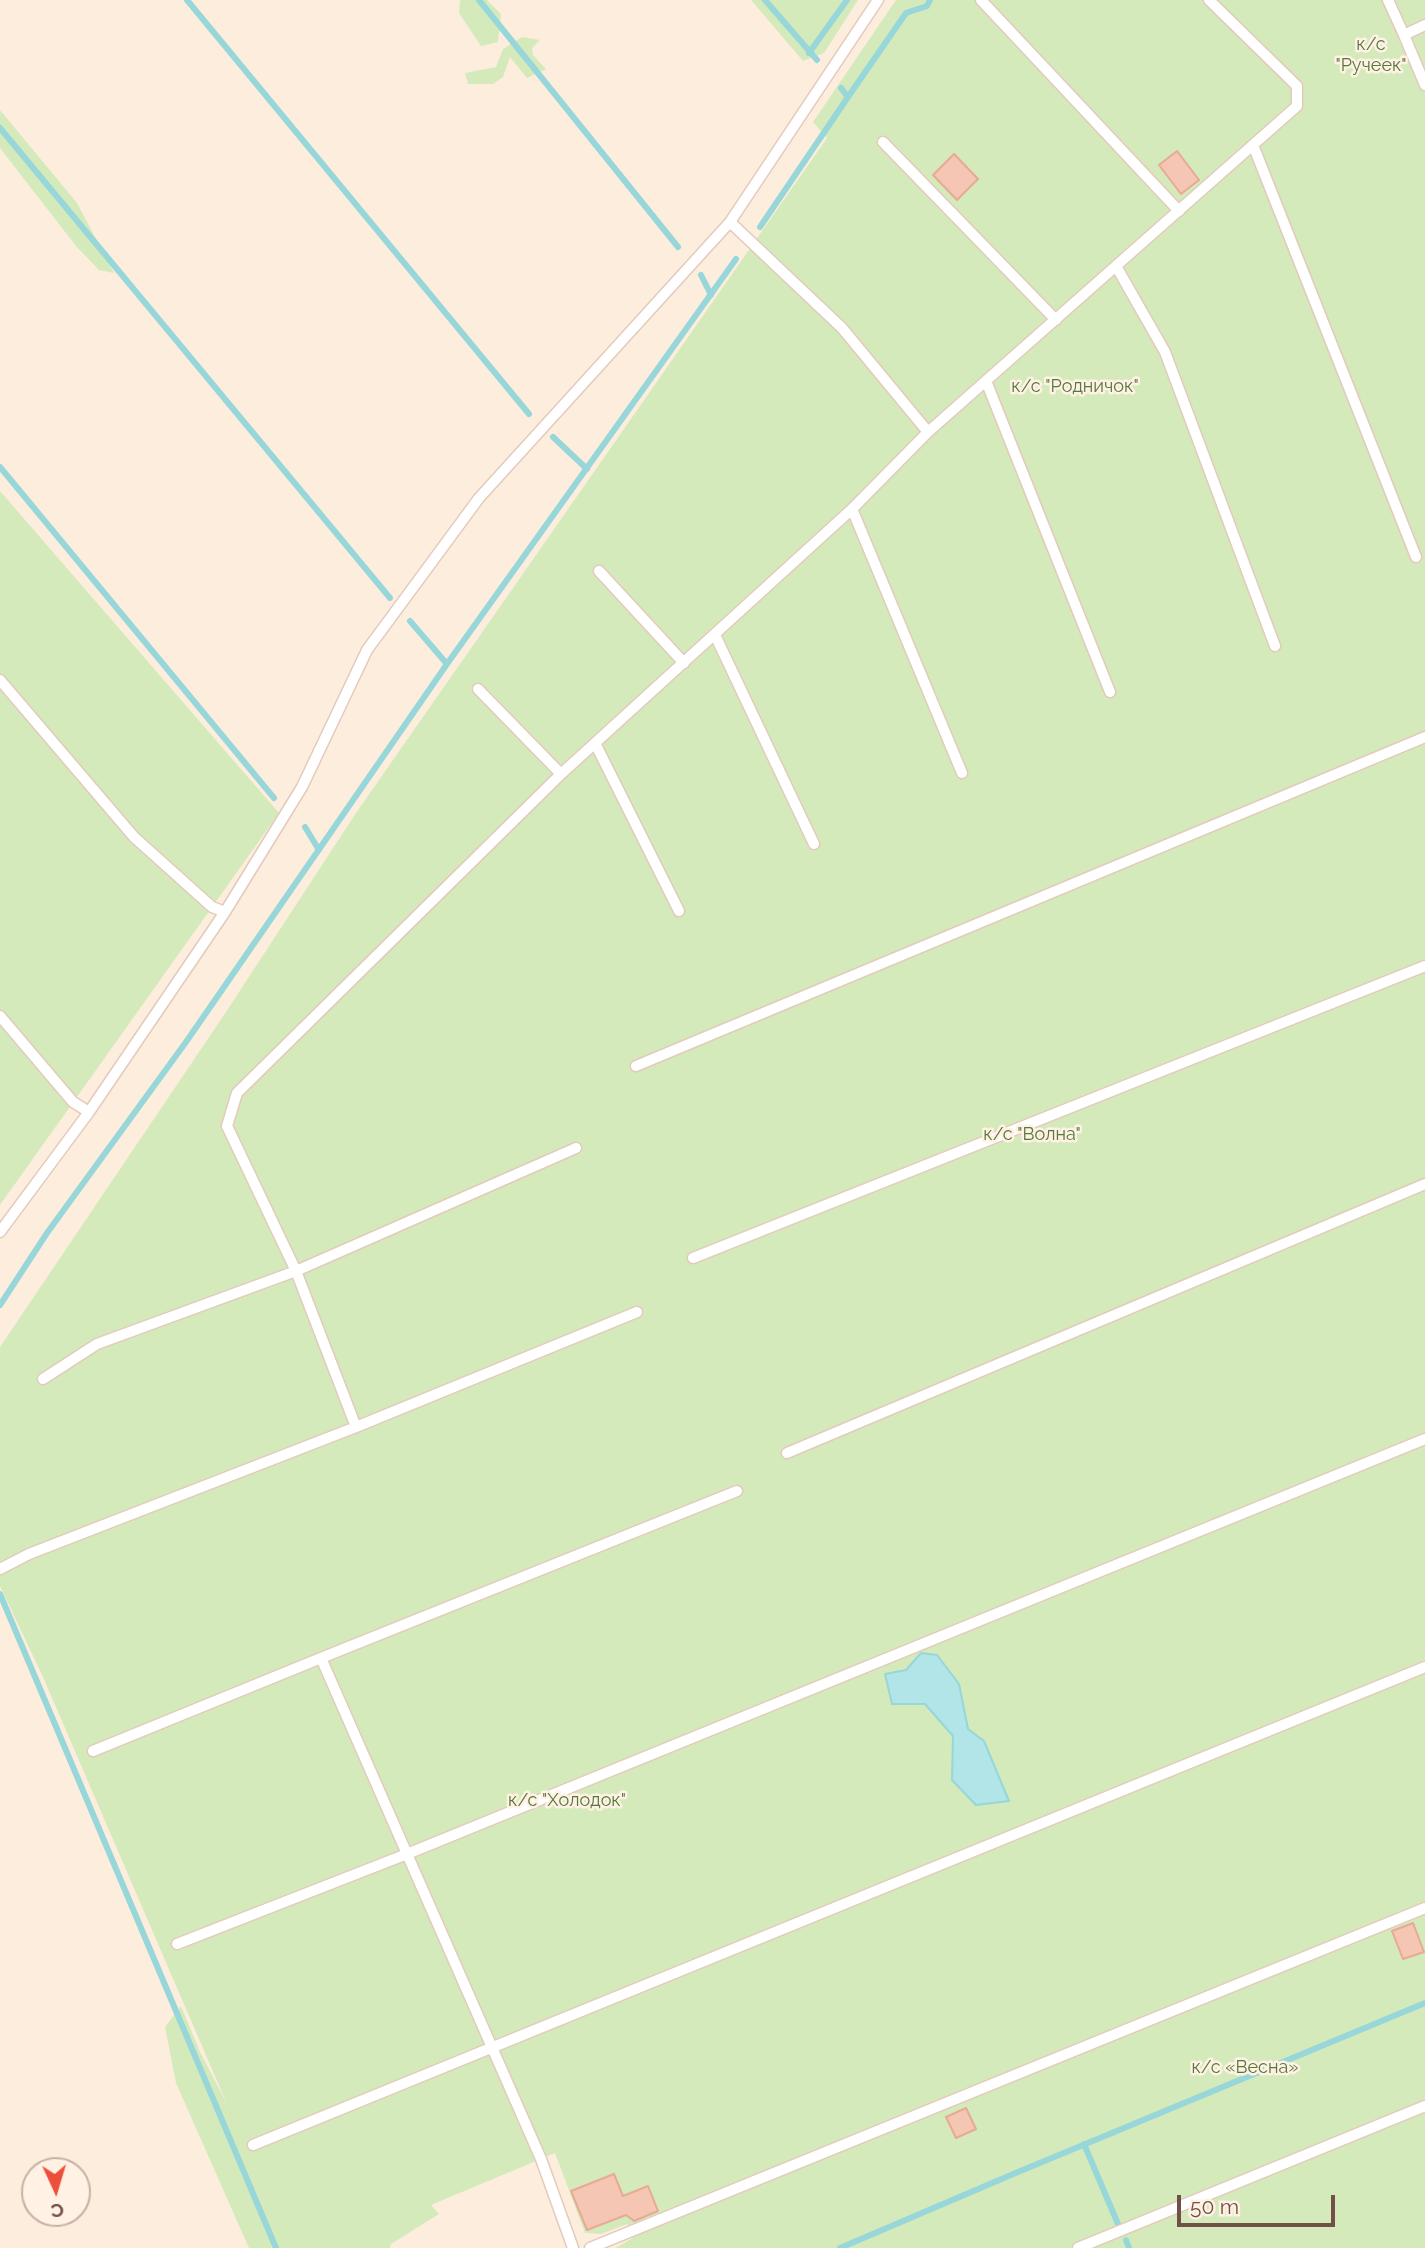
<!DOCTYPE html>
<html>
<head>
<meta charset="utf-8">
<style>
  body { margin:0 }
  #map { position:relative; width:1425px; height:2248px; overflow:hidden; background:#fdeddd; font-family:Raleway,sans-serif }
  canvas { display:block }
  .north { position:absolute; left:21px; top:2157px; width:70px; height:70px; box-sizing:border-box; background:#fff1e4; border:2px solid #c7b1a4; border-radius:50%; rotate:176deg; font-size:19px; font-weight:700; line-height:28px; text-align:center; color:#735045 }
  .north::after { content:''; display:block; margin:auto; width:24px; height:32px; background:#ee4f3b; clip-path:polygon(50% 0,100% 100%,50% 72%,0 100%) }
  .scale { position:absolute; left:1177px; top:2195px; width:158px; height:32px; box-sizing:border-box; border:4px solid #735045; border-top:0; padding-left:9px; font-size:21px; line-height:24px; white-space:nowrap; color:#735045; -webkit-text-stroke:5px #fff1e4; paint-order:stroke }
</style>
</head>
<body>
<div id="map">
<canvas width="1425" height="2248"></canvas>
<div class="north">С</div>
<div class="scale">50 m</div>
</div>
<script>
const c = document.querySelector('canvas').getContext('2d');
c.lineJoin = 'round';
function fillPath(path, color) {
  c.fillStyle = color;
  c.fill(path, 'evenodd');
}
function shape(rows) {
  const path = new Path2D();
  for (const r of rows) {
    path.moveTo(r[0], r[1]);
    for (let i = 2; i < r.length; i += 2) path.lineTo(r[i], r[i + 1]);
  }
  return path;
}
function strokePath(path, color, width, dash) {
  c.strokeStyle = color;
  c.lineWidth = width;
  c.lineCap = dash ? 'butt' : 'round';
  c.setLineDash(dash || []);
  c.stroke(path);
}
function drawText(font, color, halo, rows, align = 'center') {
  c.font = font + ' Raleway,sans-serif';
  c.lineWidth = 5;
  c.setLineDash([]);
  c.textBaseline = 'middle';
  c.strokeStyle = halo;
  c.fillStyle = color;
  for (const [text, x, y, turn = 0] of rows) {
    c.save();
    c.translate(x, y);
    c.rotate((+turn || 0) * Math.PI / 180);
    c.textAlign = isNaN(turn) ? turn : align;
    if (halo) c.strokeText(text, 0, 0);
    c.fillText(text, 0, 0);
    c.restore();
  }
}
fillPath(shape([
  [460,0,487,0,501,14,498,42,481,46,459,13],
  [751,0,858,0,824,53,803,61],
  [896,0,1425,0,1425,2248,615,2248,633,2238,627,2224,601,2234,585,2233,555,2153,431,2205,439,2214,391,2244,390,2248,249,2248,176,2083,165,2027,181,2006,200,2052,227,2104,43,1677,0,1586,0,1347,224,1015,356,813,827,138,813,122],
  [522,37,540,40,532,48,533,55,546,69,527,78,510,57,503,77,493,84,468,84,465,73,496,67,503,49],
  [0,110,77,203,114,273,99,270,76,246,0,148],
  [0,491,279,813,0,1205]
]), '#d4eabb');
const water = shape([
  [921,1653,937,1655,959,1684,968,1729,984,1741,1009,1801,976,1805,952,1780,953,1736,925,1704,892,1704,885,1674,906,1670,921,1653]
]);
fillPath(water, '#b1e5e7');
strokePath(water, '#97d6d9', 2);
strokePath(shape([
  [187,0,529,414],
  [479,0,678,247],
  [765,0,817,60],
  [809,53,847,0],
  [848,97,906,13,927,6,930,0],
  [0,128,390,598],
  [760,227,848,97,841,88],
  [701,275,711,295],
  [553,437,587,469],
  [0,467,274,798],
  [410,621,447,664],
  [305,827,319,850],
  [0,1305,47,1233,186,1042,447,664,736,259],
  [0,1594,276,2248],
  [1084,2144,1118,2224],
  [1126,2240,1129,2248],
  [840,2248,1018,2172,1425,2003]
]), '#97d6d9', 6);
const building = shape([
  [1177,151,1199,180,1181,194,1159,165,1177,151],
  [954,154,978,179,957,200,933,175,954,154],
  [1413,1923,1424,1952,1403,1959,1392,1931,1413,1923],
  [966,2108,976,2129,956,2138,946,2117,966,2108],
  [614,2174,623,2196,648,2186,658,2211,634,2221,626,2215,587,2230,571,2191,614,2174]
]);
fillPath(building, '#f4c6b3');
strokePath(building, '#e7aa93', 2);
const lane = shape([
  [981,0,1179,211],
  [1388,0,1404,35],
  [1425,25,1404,35,1425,85],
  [883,142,1056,320],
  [1253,145,1416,557],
  [1116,266,1165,352,1275,646],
  [986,381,1110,692],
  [928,432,1297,106,1297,86,1209,0],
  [852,509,962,773],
  [599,571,684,663],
  [715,635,814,844],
  [0,680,134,837,212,907,225,912],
  [478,689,561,774],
  [595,743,679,911],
  [0,1016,73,1102,89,1112],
  [636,1066,1425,737],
  [0,1232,89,1112,225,912,302,787,367,650,479,498,730,222,878,0],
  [693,1258,1425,966],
  [43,1379,97,1344,296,1271,576,1148],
  [356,1427,637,1312],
  [787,1453,1425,1184],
  [0,1569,29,1554,356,1427,296,1271,227,1126,237,1093,561,774,852,509,928,432,842,328,730,222],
  [93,1751,321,1658],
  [177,1944,407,1854,1425,1439],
  [253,2145,1425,1667],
  [573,2248,541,2159,321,1658,737,1491],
  [590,2248,1425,1908],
  [1078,2248,1425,2106]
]);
strokePath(lane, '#e3cabc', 13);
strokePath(lane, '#fff', 10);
drawText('18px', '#55793c', '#fff1e4', [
  ["к/с",1371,45],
  ["\"Ручеек\"",1371,66],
  ["к/с \"Родничок\"",1075,387],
  ["к/с \"Волна\"",1032,1135],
  ["к/с \"Холодок\"",567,1801],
  ["к/с «Весна»",1245,2068]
]);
</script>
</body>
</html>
